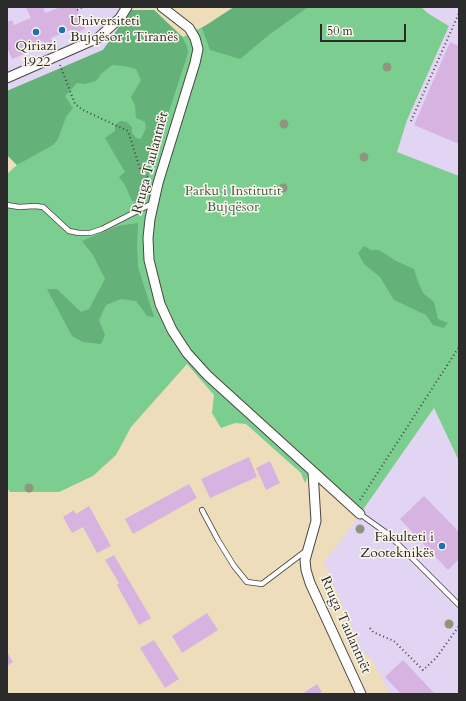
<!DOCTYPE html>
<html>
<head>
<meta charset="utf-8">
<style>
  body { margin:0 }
  #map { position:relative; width:466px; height:701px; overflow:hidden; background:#edb; font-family:Cardo,serif }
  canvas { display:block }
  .frame { position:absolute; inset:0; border:8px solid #2b2b2b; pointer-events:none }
  .scale { position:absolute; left:320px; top:24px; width:86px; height:18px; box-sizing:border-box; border:2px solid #2b2b2b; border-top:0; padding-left:5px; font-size:12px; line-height:14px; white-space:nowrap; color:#2b2b2b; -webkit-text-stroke:3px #fbf7ec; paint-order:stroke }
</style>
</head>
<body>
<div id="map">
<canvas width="466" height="701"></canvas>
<div class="frame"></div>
<div class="scale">50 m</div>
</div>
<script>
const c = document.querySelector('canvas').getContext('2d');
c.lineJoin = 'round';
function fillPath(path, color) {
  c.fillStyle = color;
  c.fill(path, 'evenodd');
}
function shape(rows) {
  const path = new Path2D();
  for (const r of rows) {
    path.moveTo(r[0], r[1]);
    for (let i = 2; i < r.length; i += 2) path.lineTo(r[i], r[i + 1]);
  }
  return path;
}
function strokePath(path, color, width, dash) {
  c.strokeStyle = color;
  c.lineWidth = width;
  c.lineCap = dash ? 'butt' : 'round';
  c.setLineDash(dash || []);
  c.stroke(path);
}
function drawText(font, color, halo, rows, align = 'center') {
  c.font = font + ' Cardo,serif';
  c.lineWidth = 3;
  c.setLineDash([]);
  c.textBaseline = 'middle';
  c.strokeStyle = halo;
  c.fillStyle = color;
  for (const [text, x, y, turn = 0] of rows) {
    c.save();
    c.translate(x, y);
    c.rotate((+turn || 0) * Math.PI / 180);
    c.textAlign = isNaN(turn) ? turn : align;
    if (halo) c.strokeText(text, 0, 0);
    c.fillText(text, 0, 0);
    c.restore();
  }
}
fillPath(shape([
  [7,7,133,7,103,50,7,91],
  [421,7,459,7,459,176,397,153,407,120,449,26,429,14],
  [434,407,459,461,459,694,390,694,372,659,362,651,324,562,344,537]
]), '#e2d4f3');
fillPath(shape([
  [234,7,421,7,429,14,449,26,407,120,397,152,459,176,459,461,434,408,360,514,312,468,305,483,301,473,246,424,235,423,221,428,212,413,214,395,187,364,131,427,116,455,93,476,59,492,10,492,7,488,7,174,17,165,7,155,7,91,103,50,131,10,154,10,183,37,208,24]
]), '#7bce90');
fillPath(shape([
  [234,7,308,7,270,34,240,59,210,50,202,28],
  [131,10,154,10,182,37,187,46,188,53,147,179,140,202,132,201,125,185,119,177,125,172,105,138,115,131,115,125,120,121,127,122,132,127,132,133,136,138,141,139,146,128,145,122,136,118,135,106,131,97,141,80,136,69,124,66,112,65,101,74,96,81,85,84,77,83,65,96,73,108,66,117,58,139,53,145,17,165,7,155,7,91,103,50],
  [138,223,137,244,138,267,154,317,147,316,136,301,121,299,106,305,99,320,105,335,101,344,83,342,72,336,47,289,57,289,81,312,89,309,105,279,93,255,82,241,118,226],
  [364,246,371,250,379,250,396,261,414,269,417,279,423,293,434,302,438,319,448,323,444,328,433,325,426,315,394,300,380,277,364,264,358,253]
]), '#64b17a');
fillPath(shape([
  [26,7,43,7,45,13,61,7,76,7,85,29,72,34,70,30,51,38,53,43,44,46,42,41,23,49,24,54,12,59,7,47,7,22,12,20,14,25,31,18],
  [450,42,459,46,459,144,414,125],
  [249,457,257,477,210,498,201,479],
  [270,461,280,483,266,490,256,468],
  [189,484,197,498,133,534,125,519],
  [424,496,459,532,459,559,448,570,400,519],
  [89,506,111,546,97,553,83,527,72,533,63,517,74,510,76,514],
  [114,555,151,618,139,625,117,585,119,583,105,560],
  [207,613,218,630,182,653,172,636],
  [154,640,179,679,165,688,140,648],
  [7,652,13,662,7,666],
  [403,660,435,694,401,694,385,677],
  [317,684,322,692,318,694,302,694]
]), '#d7b3e2');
const service = shape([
  [7,205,19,207,35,206,43,207,69,231,79,233,90,233,102,229,153,203],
  [202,510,218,540,234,566,247,582,262,584,307,550],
  [360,514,388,534,459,605]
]);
const minor = shape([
  [162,7,189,28,195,38,198,49,195,63,158,183,150,219,148,238,149,260,160,304,172,330,187,353,207,375,360,514],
  [7,78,98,38,120,18,127,7],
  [313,472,316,521,305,560,306,570,310,583,361,694]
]);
strokePath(service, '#484641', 6);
strokePath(minor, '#484641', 11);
strokePath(shape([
  [77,10,83,7],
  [60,65,75,104,83,110,128,131,141,172,150,178],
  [411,121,459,13],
  [360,500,459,347],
  [370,628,373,632,394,641,423,670,436,658,459,626]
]), '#484641', 2, [1, 3]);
strokePath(service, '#fff', 4.5);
strokePath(minor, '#fff', 9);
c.fillStyle = '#90967c';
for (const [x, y] of [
  [387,67],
  [284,124],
  [364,157],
  [283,188],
  [29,488],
  [360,529],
  [449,624]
]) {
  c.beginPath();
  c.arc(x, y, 4.5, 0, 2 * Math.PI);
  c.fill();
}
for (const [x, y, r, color] of [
  [62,30,4,"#1f6fb2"],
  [36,32,4,"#1f6fb2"],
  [442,546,4,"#1f6fb2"]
]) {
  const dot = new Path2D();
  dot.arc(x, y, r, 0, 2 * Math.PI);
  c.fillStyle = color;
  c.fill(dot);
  strokePath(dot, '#fbf7ec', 1.5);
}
drawText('14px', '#2b2b2b', '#fbf7ec', [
  ["Universiteti",70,22],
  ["Bujqësor i Tiranës",70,38],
  ["Qiriazi",36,47,"center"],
  ["1922",36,63,"center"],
  ["Fakulteti i",434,538,"right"],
  ["Zooteknikës",434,554,"right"]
], 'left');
drawText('14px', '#2b2b2b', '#fbf7ec', [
  ["Rruga Taulantnët",151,163,-75],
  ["Rruga Taulantnët",345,625,66]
]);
drawText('14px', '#435c49', '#fbf7ec', [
  ["Parku i Institutit",233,192],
  ["Bujqësor",233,208]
]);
</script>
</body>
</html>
